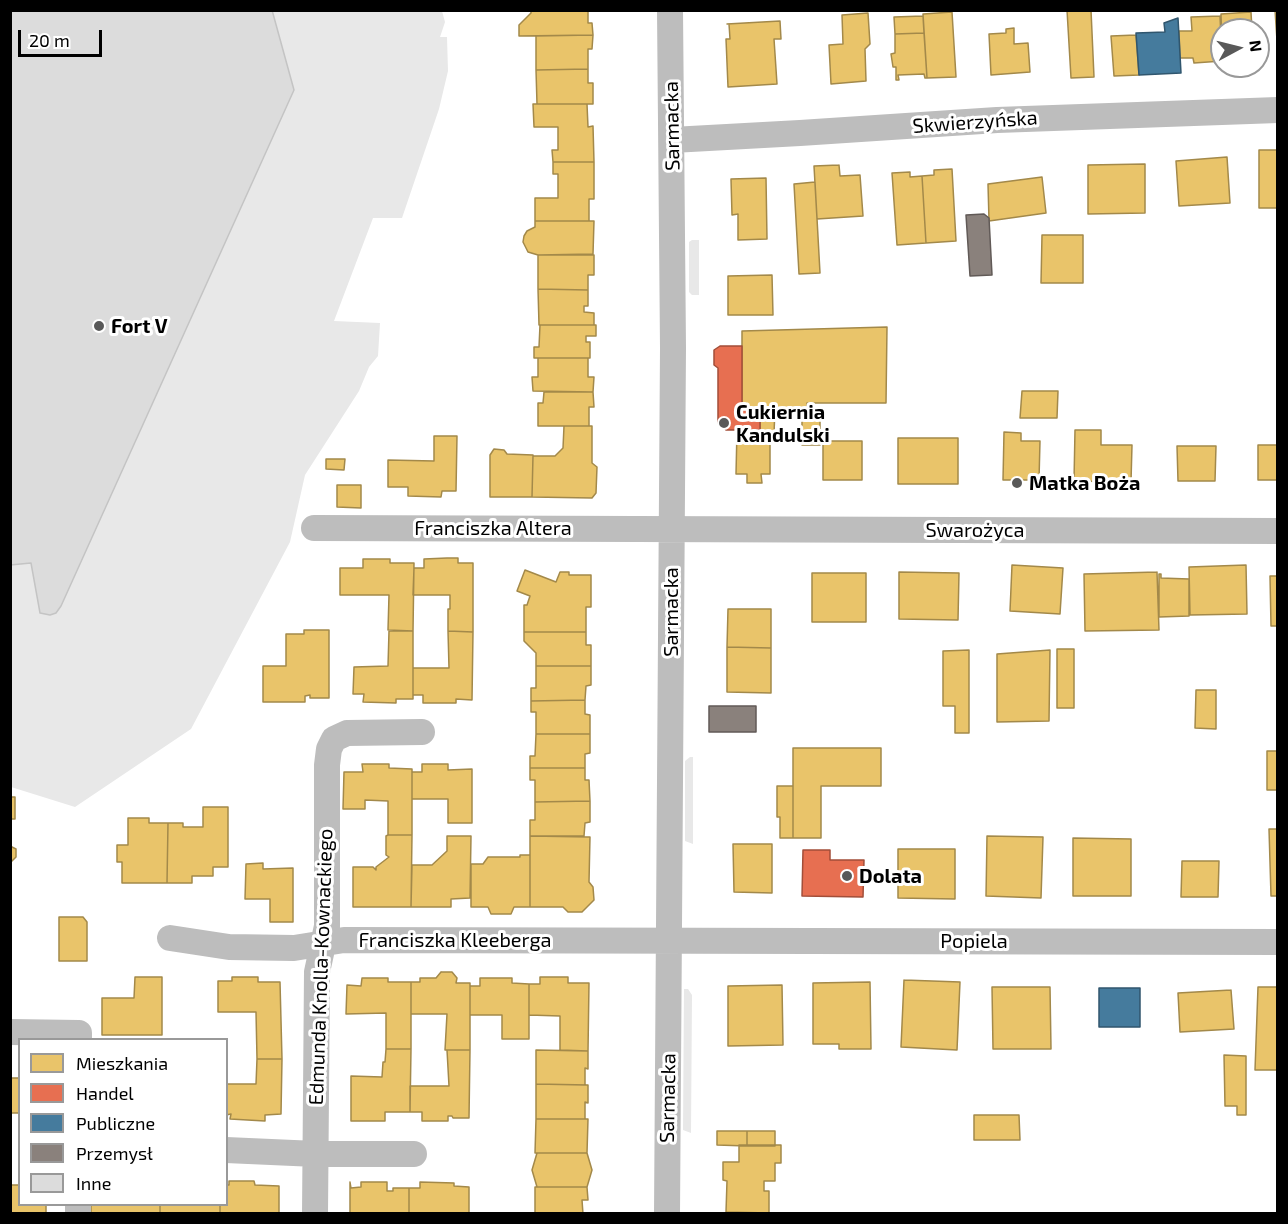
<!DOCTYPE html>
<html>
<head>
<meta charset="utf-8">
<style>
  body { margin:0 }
  #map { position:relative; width:1288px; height:1224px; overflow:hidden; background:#fff; font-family:"Exo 2",sans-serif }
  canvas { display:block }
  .frame { position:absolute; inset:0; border:12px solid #000; pointer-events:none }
  .legend { position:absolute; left:18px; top:1038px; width:210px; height:168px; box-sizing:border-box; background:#fff; border:2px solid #999; margin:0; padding:8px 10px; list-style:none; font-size:18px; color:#000 }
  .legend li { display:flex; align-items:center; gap:12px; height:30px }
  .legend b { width:30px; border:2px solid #999 }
  .north { position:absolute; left:1210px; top:18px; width:60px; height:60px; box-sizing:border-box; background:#fff; border:2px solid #999; border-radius:50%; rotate:83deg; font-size:16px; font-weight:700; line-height:24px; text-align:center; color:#000 }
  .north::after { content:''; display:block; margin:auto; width:21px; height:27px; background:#595959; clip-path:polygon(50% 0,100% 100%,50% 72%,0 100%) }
  .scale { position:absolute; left:18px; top:30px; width:84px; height:27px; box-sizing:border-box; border:3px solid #000; border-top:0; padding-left:8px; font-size:18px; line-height:21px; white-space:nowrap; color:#000; -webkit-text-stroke:4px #fff; paint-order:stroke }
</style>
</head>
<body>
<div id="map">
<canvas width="1288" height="1224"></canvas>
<div class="frame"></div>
<ul class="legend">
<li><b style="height:16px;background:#e9c46a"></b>Mieszkania</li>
<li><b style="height:16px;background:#e76f51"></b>Handel</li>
<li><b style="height:16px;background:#457b9d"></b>Publiczne</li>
<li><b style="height:16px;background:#8a817c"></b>Przemysł</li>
<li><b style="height:16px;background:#dcdcdc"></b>Inne</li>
</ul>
<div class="north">N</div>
<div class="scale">20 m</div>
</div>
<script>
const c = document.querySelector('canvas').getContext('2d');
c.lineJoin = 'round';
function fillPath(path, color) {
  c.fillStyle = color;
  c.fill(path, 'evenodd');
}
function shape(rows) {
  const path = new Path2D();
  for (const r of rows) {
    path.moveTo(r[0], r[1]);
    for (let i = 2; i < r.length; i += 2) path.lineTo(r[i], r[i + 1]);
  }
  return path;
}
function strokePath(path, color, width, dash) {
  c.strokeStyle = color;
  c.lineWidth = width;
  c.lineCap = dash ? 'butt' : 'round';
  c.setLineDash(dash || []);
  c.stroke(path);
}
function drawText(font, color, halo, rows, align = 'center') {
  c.font = font + ' "Exo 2",sans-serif';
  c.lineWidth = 6;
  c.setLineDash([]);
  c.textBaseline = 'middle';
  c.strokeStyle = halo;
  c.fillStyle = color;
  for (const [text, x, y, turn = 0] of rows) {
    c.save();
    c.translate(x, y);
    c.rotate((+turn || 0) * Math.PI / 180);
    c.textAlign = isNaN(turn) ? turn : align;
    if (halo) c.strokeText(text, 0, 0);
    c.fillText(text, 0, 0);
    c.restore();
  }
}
fillPath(shape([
  [11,11,442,11,445,22,440,37,447,37,448,71,439,109,402,218,373,218,334,321,380,323,378,356,369,367,359,391,305,475,290,542,191,729,75,807,11,787],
  [692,240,699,240,699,295,692,295,689,292,689,242],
  [690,757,693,757,693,844,685,841,685,761],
  [684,989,688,989,692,995,691,1133,683,1130]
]), '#e8e8e8');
const homes = shape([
  [531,10,588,10,588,23,592,23,593,35,519,36,519,25,531,13,531,10],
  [1067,10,1091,10,1094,77,1071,78,1067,10],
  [1275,10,1278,10,1278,56,1275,10],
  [952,12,956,77,927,78,923,14,952,12],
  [1251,12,1252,30,1222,30,1222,43,1221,14,1251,12],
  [868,13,870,44,865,49,866,81,831,84,829,45,843,44,842,15,868,13],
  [923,16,924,33,895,34,894,17,923,16],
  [1220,16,1222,61,1194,63,1193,58,1180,58,1179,31,1192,31,1191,17,1220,16],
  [780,21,781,39,774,39,777,84,728,87,726,39,730,39,729,24,727,24,780,21],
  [1014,28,1014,44,1028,43,1030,72,991,75,989,34,1006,33,1006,29,1014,28],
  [924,33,927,78,925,78,924,74,898,75,899,80,896,80,896,67,893,67,891,54,895,53,895,34,924,33],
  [593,35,592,49,588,49,588,69,536,70,536,36,593,35],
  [1136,35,1139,75,1114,76,1111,36,1136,35],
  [588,69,588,83,593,83,593,104,537,104,536,70,588,69],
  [533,104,587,104,588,127,593,126,594,162,553,162,552,150,558,150,558,127,534,127,533,104],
  [1259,150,1278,150,1278,208,1259,208,1259,150],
  [1227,157,1230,203,1179,206,1176,161,1227,157],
  [553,162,594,162,594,199,589,199,589,221,535,221,535,198,558,198,558,174,553,174,553,162],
  [1145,164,1145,213,1088,214,1088,165,1145,164],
  [839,165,840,176,860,175,863,216,817,219,814,166,839,165],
  [952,169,956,241,926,243,922,176,934,175,934,170,952,169],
  [910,172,910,177,922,176,926,243,897,245,892,173,910,172],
  [1042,177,1046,213,989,221,988,184,1042,177],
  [766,178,767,239,738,240,738,214,732,215,731,179,766,178],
  [815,182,820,273,799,274,794,184,815,182],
  [535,221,594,221,593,254,538,255,528,252,523,242,524,236,527,231,535,227,535,221],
  [1042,235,1083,235,1083,283,1041,283,1042,235],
  [538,255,594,255,594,275,588,275,588,290,538,289,538,255],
  [772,275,773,315,728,315,728,276,772,275],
  [538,289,588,290,588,306,584,306,584,312,594,313,594,325,539,325,538,289],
  [540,325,596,325,596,336,586,336,586,342,590,342,590,358,534,358,534,347,539,347,540,325],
  [887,327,886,403,807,403,807,408,742,408,742,331,887,327],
  [538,358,588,358,588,377,594,377,593,392,533,391,532,377,538,377,538,358],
  [1022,391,1058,391,1057,418,1020,418,1022,391],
  [544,392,593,392,594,407,589,407,589,426,538,426,538,403,543,403,544,392],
  [760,408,775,408,774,434,760,434,760,443,770,443,770,474,761,474,762,483,747,483,747,474,736,474,737,430,760,430,760,408],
  [802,415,820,415,820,445,802,445,802,415],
  [564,426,592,426,592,463,597,467,596,493,592,498,532,497,533,456,555,456,563,448,564,426],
  [1075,430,1101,430,1101,445,1132,445,1131,482,1074,481,1075,430],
  [1004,432,1021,433,1021,441,1040,441,1039,480,1003,480,1004,432],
  [434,436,457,436,456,491,442,491,441,497,408,496,408,487,388,487,388,460,434,461,434,436],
  [898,438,958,438,958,484,898,484,898,438],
  [823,441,862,441,862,480,823,480,823,441],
  [1258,445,1278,445,1278,480,1258,480,1258,445],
  [1177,446,1216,446,1215,481,1178,481,1177,446],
  [494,449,504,450,507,454,533,455,532,497,490,497,490,455,494,449],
  [326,459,345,459,344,470,326,469,326,459],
  [337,485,361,485,361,508,337,507,337,485],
  [447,558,458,558,458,563,473,563,473,632,448,631,448,609,450,609,450,595,413,595,414,568,424,568,424,559,447,558],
  [363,559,390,559,390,563,414,563,413,631,388,630,389,595,340,595,340,568,363,568,363,559],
  [1012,565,1063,568,1060,614,1010,611,1012,565],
  [1246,565,1247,614,1190,615,1189,567,1246,565],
  [525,570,556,582,560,572,569,572,569,575,591,575,591,607,586,607,586,632,524,632,524,605,527,605,530,596,517,591,525,570],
  [899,572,959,573,958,620,899,619,899,572],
  [1157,572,1159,630,1085,631,1084,574,1157,572],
  [812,573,866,573,866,622,812,622,812,573],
  [1159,574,1161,574,1161,578,1189,579,1189,616,1159,617,1159,574],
  [1270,576,1278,576,1278,626,1271,626,1270,576],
  [728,609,771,609,771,648,727,647,728,609],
  [304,630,329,630,329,698,310,698,310,695,305,696,305,702,263,702,263,666,286,666,286,634,304,634,304,630],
  [389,631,413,631,413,699,396,699,396,703,363,702,364,694,353,694,354,667,388,666,389,631],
  [448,631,473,632,472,700,456,699,456,703,423,703,423,695,413,695,413,668,449,668,448,631],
  [524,632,586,632,586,645,591,645,591,666,536,666,536,653,524,641,524,632],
  [727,647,771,648,771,693,727,692,727,647],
  [1057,649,1074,649,1074,708,1057,708,1057,649],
  [969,650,969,733,955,733,955,706,943,706,943,651,969,650],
  [1050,650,1049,721,997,722,997,654,1050,650],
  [536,666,591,666,591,685,586,686,585,700,531,701,531,688,536,688,536,666],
  [1196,690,1216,690,1216,729,1195,728,1196,690],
  [585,700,585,714,590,715,590,734,536,734,536,712,531,712,531,701,585,700],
  [536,734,590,734,590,753,585,754,585,768,530,768,530,756,535,756,536,734],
  [793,748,881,748,881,786,821,786,821,838,793,838,793,748],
  [1267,751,1278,751,1278,790,1267,790,1267,751],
  [362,764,389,764,389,768,412,769,412,835,388,835,388,801,365,800,365,809,343,809,344,772,363,772,362,764],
  [422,764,448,764,448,770,472,769,472,823,448,823,448,799,412,799,412,772,422,772,422,764],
  [530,768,585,768,585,780,589,780,590,801,535,802,535,780,530,780,530,768],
  [777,786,793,786,793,838,780,838,780,817,777,817,777,786],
  [10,797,15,797,15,819,10,819,10,797],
  [590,801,590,822,585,823,584,836,530,836,530,820,535,820,535,802,590,801],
  [203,807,228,807,228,867,213,867,213,876,192,876,192,883,167,883,168,823,183,823,183,827,203,827,203,807],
  [128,818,149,818,149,823,168,823,167,883,122,883,122,862,117,862,117,845,128,845,128,818],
  [1269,829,1278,829,1278,896,1271,896,1269,829],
  [388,835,412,835,411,907,353,907,353,867,373,867,376,870,376,867,389,857,386,855,386,836,388,835],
  [447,836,471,836,470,898,451,899,451,907,411,907,412,865,432,865,447,851,447,836],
  [530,836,590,837,589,882,593,887,594,900,582,912,568,912,563,907,530,907,530,836],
  [987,836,1043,837,1041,898,986,896,987,836],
  [1073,838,1131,839,1131,896,1073,896,1073,838],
  [733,844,772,844,772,893,734,892,733,844],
  [10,846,16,849,16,857,10,863,10,846],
  [898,849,955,849,955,899,898,898,898,849],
  [520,855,530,855,530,907,514,907,511,914,491,914,488,907,471,907,471,864,483,864,488,857,520,857,520,855],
  [1182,861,1219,861,1218,897,1181,897,1182,861],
  [263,863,263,869,293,868,293,922,270,922,270,899,245,899,246,864,263,863],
  [59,917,83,917,87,922,87,961,59,961,59,917],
  [441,972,452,972,457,978,456,983,470,983,470,1050,445,1050,447,1014,411,1014,411,982,420,982,420,978,436,978,441,972],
  [135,977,162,977,162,1035,102,1035,102,998,134,998,135,977],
  [232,977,258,977,258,982,280,982,282,1059,257,1059,256,1012,218,1012,218,981,232,981,232,977],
  [540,977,568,977,568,983,589,983,588,1051,560,1050,560,1016,529,1015,529,984,540,984,540,977],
  [362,978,388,978,388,982,411,982,411,1049,386,1049,386,1013,346,1014,347,985,361,986,362,978],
  [480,978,512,978,512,983,529,984,529,1039,502,1039,502,1015,470,1015,470,986,480,986,480,978],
  [904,980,960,982,957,1050,901,1047,904,980],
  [870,982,871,1049,839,1049,839,1044,813,1044,813,983,870,982],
  [782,985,783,1045,728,1046,728,986,782,985],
  [992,987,1050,987,1051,1049,993,1049,992,987],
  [1258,987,1278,987,1278,1070,1255,1070,1258,987],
  [1231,990,1234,1029,1180,1032,1178,993,1231,990],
  [386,1049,411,1049,410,1112,385,1112,385,1121,351,1121,351,1076,382,1077,383,1062,385,1062,386,1049],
  [447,1050,470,1050,469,1118,453,1118,452,1116,448,1116,448,1121,422,1121,422,1112,410,1112,410,1086,449,1086,447,1050],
  [536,1050,588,1051,588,1069,585,1068,585,1085,536,1084,536,1050],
  [1224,1055,1246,1056,1246,1115,1237,1115,1237,1106,1225,1106,1224,1055],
  [257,1059,282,1059,281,1114,265,1115,265,1121,230,1119,231,1114,226,1115,226,1084,256,1084,257,1059],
  [10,1078,20,1078,20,1113,10,1113,10,1078],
  [536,1084,588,1085,588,1103,585,1102,585,1119,536,1119,536,1084],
  [974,1115,1019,1115,1020,1140,974,1140,974,1115],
  [536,1119,588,1119,587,1153,535,1153,536,1119],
  [717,1131,747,1131,747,1146,717,1145,717,1131],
  [747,1131,775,1131,775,1146,747,1146,747,1131],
  [739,1145,781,1145,781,1163,775,1163,775,1181,764,1181,764,1191,769,1191,769,1213,726,1212,727,1181,723,1180,723,1162,739,1162,739,1145],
  [537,1153,587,1153,592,1170,587,1187,537,1187,532,1170,537,1153],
  [229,1181,254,1181,255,1185,279,1186,279,1214,220,1214,220,1204,226,1204,226,1185,229,1185,229,1181],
  [350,1182,351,1188,361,1187,361,1182,387,1182,387,1191,393,1191,393,1188,409,1188,409,1214,350,1214,350,1182],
  [420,1182,454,1183,454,1186,469,1187,469,1214,409,1214,409,1188,420,1188,420,1182],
  [10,1185,20,1185,20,1204,46,1204,46,1214,10,1214,10,1185],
  [535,1187,587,1187,588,1200,582,1200,583,1214,535,1214,535,1187],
  [91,1204,160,1204,160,1214,91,1214,91,1204],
  [160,1204,220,1204,220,1214,160,1214,160,1204]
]);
fillPath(homes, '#e9c46a');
strokePath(homes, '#a3894a', 1.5);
const shops = shape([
  [720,346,742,346,742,408,760,408,760,430,726,430,718,423,718,368,714,365,714,350,720,346],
  [803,850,830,850,830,860,864,860,863,897,802,896,803,850]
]);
fillPath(shops, '#e76f51');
strokePath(shops, '#a24e39', 1.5);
const public = shape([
  [1178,18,1181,73,1139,75,1136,33,1165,32,1164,23,1178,18],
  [1099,988,1140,988,1140,1027,1099,1027,1099,988]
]);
fillPath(public, '#457b9d');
strokePath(public, '#30566e', 1.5);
const industry = shape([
  [984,214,989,218,992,275,970,276,966,215,984,214],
  [709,706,756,706,756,732,709,732,709,706]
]);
fillPath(industry, '#8a817c');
strokePath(industry, '#615a57', 1.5);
const building = shape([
  [10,10,272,10,294,90,61,606,56,613,50,615,40,613,31,563,10,565,10,10]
]);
fillPath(building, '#dcdcdc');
strokePath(building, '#c4c4c4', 1.5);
strokePath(shape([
  [672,140,800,133,997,120,1278,110],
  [314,528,1278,531],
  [170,938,229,947,294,948,344,940,1278,942],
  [10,1032,79,1033,79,1040],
  [226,1150,316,1154,414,1154],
  [78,1214,78,1204],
  [315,1214,317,972,327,926,327,765,329,749,334,739,347,733,422,732],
  [667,1214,673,348,670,10]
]), '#bdbdbd', 26);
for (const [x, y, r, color] of [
  [99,326,6,"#595959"],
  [724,423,6,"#595959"],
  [1017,483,6,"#595959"],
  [847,876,6,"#595959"]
]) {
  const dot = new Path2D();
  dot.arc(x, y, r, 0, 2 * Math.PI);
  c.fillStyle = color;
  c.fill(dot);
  strokePath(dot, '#fff', 2);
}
drawText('20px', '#000', '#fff', [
  ["Skwierzyńska",975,122,-4],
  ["Sarmacka",672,126,-91],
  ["Franciszka Altera",493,528],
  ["Swarożyca",975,530],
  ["Sarmacka",671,612,-90],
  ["Franciszka Kleeberga",455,940],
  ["Popiela",974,941],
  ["Edmunda Knolla-Kownackiego",321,967,-88],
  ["Sarmacka",668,1098,-89]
]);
drawText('bold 20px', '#000', '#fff', [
  ["Fort V",111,326],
  ["Cukiernia",736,412],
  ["Kandulski",736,435],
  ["Matka Boża",1029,483],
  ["Dolata",859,876]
], 'left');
</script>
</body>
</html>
